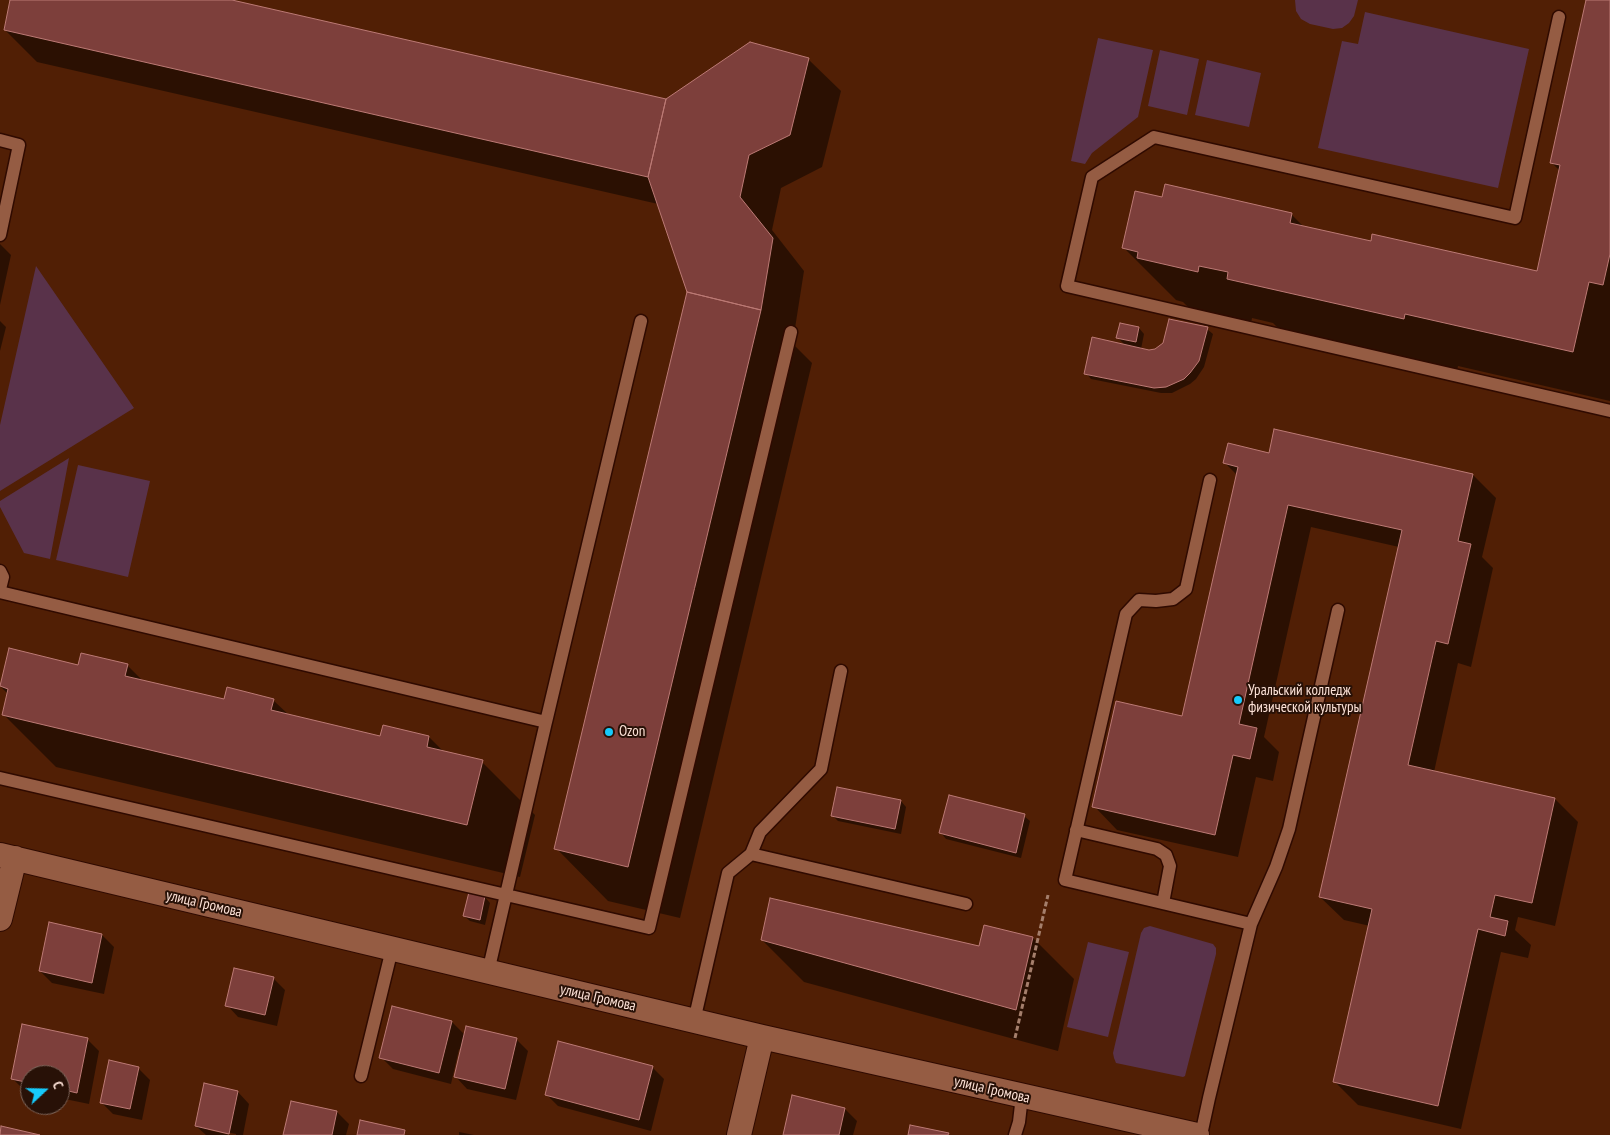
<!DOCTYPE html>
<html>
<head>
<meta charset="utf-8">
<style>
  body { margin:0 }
  #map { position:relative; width:1610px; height:1135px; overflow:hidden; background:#511f05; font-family:"PT Sans Narrow",sans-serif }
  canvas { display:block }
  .north { position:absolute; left:20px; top:1065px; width:50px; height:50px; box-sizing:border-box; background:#281107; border:1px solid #7d655a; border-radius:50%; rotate:69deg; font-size:14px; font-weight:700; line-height:20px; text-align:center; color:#fde2d7 }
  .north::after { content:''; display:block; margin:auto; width:18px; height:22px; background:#16cafb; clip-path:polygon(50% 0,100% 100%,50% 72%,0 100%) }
</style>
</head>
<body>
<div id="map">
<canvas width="1610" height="1135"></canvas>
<div class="north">С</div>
</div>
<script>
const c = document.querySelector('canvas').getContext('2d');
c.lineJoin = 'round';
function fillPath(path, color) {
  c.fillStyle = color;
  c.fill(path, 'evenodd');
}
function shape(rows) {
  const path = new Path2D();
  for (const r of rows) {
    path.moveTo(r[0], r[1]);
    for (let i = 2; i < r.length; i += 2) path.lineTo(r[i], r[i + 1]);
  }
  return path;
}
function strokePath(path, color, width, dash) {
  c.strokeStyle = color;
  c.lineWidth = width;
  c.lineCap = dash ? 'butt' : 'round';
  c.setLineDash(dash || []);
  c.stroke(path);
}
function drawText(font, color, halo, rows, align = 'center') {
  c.font = font + ' "PT Sans Narrow",sans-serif';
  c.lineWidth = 4;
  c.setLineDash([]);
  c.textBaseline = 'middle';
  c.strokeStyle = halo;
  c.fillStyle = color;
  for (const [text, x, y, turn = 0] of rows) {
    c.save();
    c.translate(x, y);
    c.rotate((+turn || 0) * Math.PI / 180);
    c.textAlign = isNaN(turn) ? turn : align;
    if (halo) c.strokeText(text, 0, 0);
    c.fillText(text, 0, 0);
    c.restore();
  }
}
fillPath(shape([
  [1295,0,1358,0,1354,16,1349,23,1342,28,1333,29,1310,24,1301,19,1296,11],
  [1365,12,1529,49,1498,188,1318,148,1342,41,1358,44],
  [1098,38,1153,50,1138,117,1092,153,1085,164,1071,161],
  [1160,50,1199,59,1187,115,1148,106],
  [1207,60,1261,73,1249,127,1195,115],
  [36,266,134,408,0,491,0,425],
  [69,458,50,559,24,553,0,507,0,501],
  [78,465,150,481,128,577,56,560],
  [1150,926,1213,944,1216,948,1216,954,1185,1076,1183,1077,1116,1063,1114,1058,1113,1053,1141,933,1144,928],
  [1088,942,1129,952,1108,1037,1067,1027]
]), '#59324a');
fillPath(shape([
  [12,0,226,0,666,100,808,59,841,91,822,167,781,188,772,230,804,271,793,341,788,339,812,363,680,918,608,901,556,848,688,292,658,204,37,62,5,30],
  [1588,0,1610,0,1610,401,1458,366,1457,371,1281,331,1273,323,1252,318,1251,324,1191,310,1183,302,1176,300,1123,247,1163,198,1291,214,1305,228,1371,243,1538,272,1560,171,1551,162],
  [0,244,11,255,0,305],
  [0,321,6,327,0,351],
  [1139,328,1144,334,1141,349,1156,351,1207,329,1213,334,1204,367,1196,379,1190,384,1172,393,1161,393,1091,379,1086,373,1126,346,1117,337],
  [1270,454,1473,475,1496,498,1482,557,1493,568,1471,667,1458,663,1434,772,1555,799,1578,822,1555,926,1518,917,1515,930,1531,945,1528,958,1501,952,1461,1129,1358,1105,1335,1082,1370,926,1344,920,1320,897,1399,547,1311,527,1264,737,1279,752,1273,781,1256,777,1238,857,1117,830,1094,806,1183,717,1238,476,1225,463],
  [10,650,79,666,127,665,143,681,225,701,273,700,290,716,381,738,429,737,445,753,482,762,535,815,520,877,56,767,3,714,8,694,1,687],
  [838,788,901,801,906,807,901,834,838,821,832,815],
  [1024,816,1030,821,1021,858,946,839,941,833],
  [485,897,490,903,485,925,470,921,464,916],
  [102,935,114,947,104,994,52,983,40,971],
  [1033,938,1074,979,1058,1051,804,982,762,940,980,948],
  [273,978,285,990,277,1026,238,1017,227,1005],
  [452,1022,465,1035,516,1039,528,1051,516,1100,467,1089,456,1077,462,1050,459,1049,451,1084,393,1069,381,1057],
  [87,1039,99,1051,89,1104,60,1098,60,1075,30,1075,30,1092,25,1091,13,1079],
  [652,1067,664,1079,651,1131,558,1106,546,1094],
  [138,1068,150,1080,142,1120,113,1114,101,1102],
  [238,1092,249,1104,243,1135,236,1135,236,1134,208,1128,208,1130,230,1135,206,1135,196,1126],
  [845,1109,857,1121,853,1135,784,1135],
  [337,1112,349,1124,346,1135,285,1135],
  [459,1132,474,1135,459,1135]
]), '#0007');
const building = shape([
  [10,0,232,0,666,99,648,177,4,30,10,0],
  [1586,0,1610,0,1610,254,1603,285,1589,282,1573,352,1405,314,1404,319,1227,279,1228,272,1199,266,1198,272,1137,258,1138,252,1122,248,1135,191,1162,197,1165,184,1292,213,1290,223,1371,241,1372,234,1537,271,1560,165,1550,163,1586,0],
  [750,42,809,58,790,135,749,155,740,197,773,238,761,310,687,292,648,177,666,99,750,42],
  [687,292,761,310,628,867,554,849,687,292],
  [1169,319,1208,327,1199,361,1190,373,1184,379,1166,387,1154,388,1084,374,1092,337,1149,350,1155,349,1163,343,1169,319],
  [1120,323,1139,327,1136,342,1116,338,1120,323],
  [1274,429,1473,474,1458,541,1471,544,1448,644,1436,641,1408,765,1555,798,1532,903,1495,895,1490,917,1508,921,1505,936,1478,929,1438,1106,1333,1082,1372,909,1319,897,1402,530,1288,505,1239,724,1257,728,1250,759,1233,755,1215,835,1092,807,1116,701,1182,716,1238,467,1223,463,1228,443,1269,453,1274,429],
  [9,648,78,665,81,653,128,664,125,676,224,699,227,687,274,699,271,710,380,736,383,725,429,736,427,747,483,760,467,825,2,715,8,689,0,686,9,648],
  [837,787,901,800,895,829,831,816,837,787],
  [949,795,1025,814,1016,853,939,833,949,795],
  [469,892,485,896,480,920,463,916,469,892],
  [770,898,979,946,984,925,1033,937,1016,1010,761,940,770,898],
  [49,922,102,934,92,983,39,971,49,922],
  [234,968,274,977,265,1015,225,1006,234,968],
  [392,1006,452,1021,439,1073,379,1058,392,1006],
  [22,1024,88,1038,77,1093,60,1089,60,1075,30,1075,30,1083,11,1079,22,1024],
  [466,1026,517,1038,505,1089,454,1077,466,1026],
  [558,1041,653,1066,639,1120,545,1095,558,1041],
  [109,1060,139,1067,130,1109,100,1103,109,1060],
  [204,1083,238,1091,229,1134,195,1126,204,1083],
  [792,1095,845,1108,839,1135,783,1135,792,1095],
  [291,1101,337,1111,332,1135,283,1135,291,1101],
  [360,1120,405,1130,404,1135,357,1135,360,1120],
  [910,1125,949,1133,948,1135,908,1135,910,1125],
  [1,1126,40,1135,0,1135,1,1126]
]);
fillPath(building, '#7d3f3b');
strokePath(building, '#bc7a75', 1);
const service = shape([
  [1559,17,1515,218,1154,137,1092,177,1067,286,1610,411],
  [0,140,19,145,0,235],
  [0,571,3,577,0,589],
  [0,592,546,722,488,972],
  [546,722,641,321],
  [0,778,649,928,791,332],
  [1076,830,1157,849,1166,855,1170,866,1163,903],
  [751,854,760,832,821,769,841,671],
  [1251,924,1276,867,1289,829,1338,610],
  [694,1021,728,873,751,854,966,904],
  [361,1076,392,949],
  [1015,1135,1019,1122,1022,1096],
  [1201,1135,1209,1098,1251,924,1065,880,1126,614,1139,600,1156,601,1173,599,1186,589,1210,480]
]);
const minor = shape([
  [0,855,762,1037,1197,1135],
  [0,919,15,858],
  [739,1135,762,1037]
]);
strokePath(service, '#2f0a00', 15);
strokePath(minor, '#2f0a00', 26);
strokePath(shape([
  [1015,1038,1048,895]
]), '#a57f6c', 3, [5, 2.5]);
strokePath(service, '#955c43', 12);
strokePath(minor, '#955c43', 24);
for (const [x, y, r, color] of [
  [1238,700,5,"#16cafb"],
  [609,732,5,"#16cafb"]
]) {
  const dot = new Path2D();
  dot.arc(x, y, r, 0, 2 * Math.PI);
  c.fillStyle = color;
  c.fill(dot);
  strokePath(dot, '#281107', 2);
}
drawText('15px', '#fde2d7', '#281107', [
  ["Уральский колледж",1248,691],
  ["физической культуры",1248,708],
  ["Ozon",619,732]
], 'left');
drawText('15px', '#fde2d7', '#281107', [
  ["улица Громова",204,904,13],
  ["улица Громова",598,998,13],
  ["улица Громова",992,1090,13]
]);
</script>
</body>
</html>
